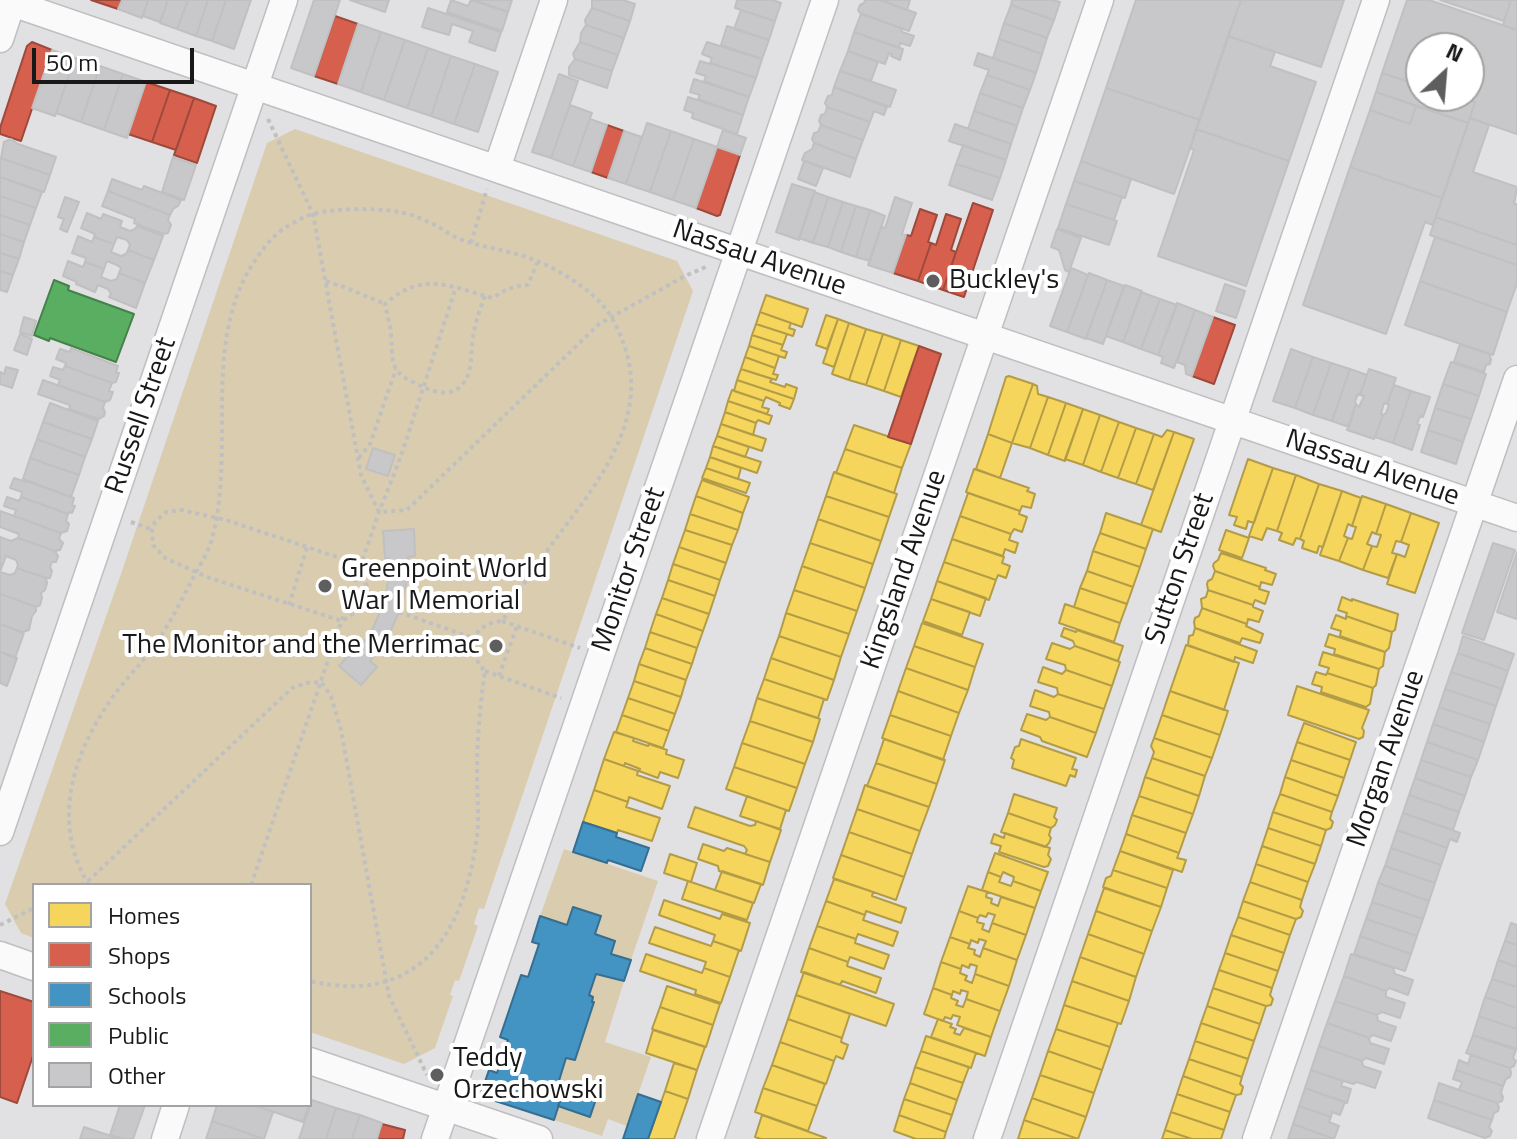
<!DOCTYPE html>
<style>
body{margin:0}
#map{position:relative;width:1517px;height:1139px;overflow:hidden;background:#e1e0e2;font-family:"Titillium Web",sans-serif}
canvas{display:block}
.legend{position:absolute;left:32px;top:883px;width:280px;height:224px;box-sizing:border-box;background:#fff;border:2px solid #a3a3a3;margin:0;padding:10px 14px;list-style:none;font-size:24px;color:#181819}
.legend li{display:flex;align-items:center;gap:16px;height:40px}
.legend b{width:40px;border:2px solid #a3a3a3}
.north{position:absolute;left:1405px;top:32px;width:80px;height:80px;box-sizing:border-box;background:#fff;border:2px solid #a3a3a3;border-radius:50%;rotate:26deg;font-size:22px;font-weight:700;line-height:32px;text-align:center;color:#181819}
.north::after{content:'';display:block;margin:auto;width:28px;height:36px;background:#5e5e5f;clip-path:polygon(50% 0,100% 100%,50% 72%,0 100%)}
.scale{position:absolute;left:32px;top:48px;width:162px;height:36px;box-sizing:border-box;border:4px solid #181819;border-top:0;padding-left:10px;font-size:24px;line-height:28px;white-space:nowrap;color:#181819;-webkit-text-stroke:6px #fff;paint-order:stroke}
</style>
<div id="map">
<canvas width="1517" height="1139"></canvas>
<ul class="legend">
<li><b style="height:22px;background:#f6d55c"></b>Homes</li>
<li><b style="height:22px;background:#d6604d"></b>Shops</li>
<li><b style="height:22px;background:#4393c3"></b>Schools</li>
<li><b style="height:22px;background:#5aae61"></b>Public</li>
<li><b style="height:22px;background:#c8c7c9"></b>Other</li>
</ul>
<div class="north">N</div>
<div class="scale">50 m</div>
</div>
<script>
const ctx = document.querySelector('canvas').getContext('2d');
ctx.lineJoin = 'round';
function fill(path, color) {
  ctx.fillStyle = color;
  ctx.fill(path, 'evenodd');
}
function stroke(path, color, width, dash) {
  ctx.strokeStyle = color;
  ctx.lineWidth = width;
  ctx.lineCap = dash ? 'butt' : 'round';
  ctx.setLineDash(dash || []);
  ctx.stroke(path);
}
function write(font, color, halo, rows, align = 'center') {
  ctx.font = font + ' "Titillium Web",sans-serif';
  ctx.lineWidth = 8;
  ctx.setLineDash([]);
  ctx.textBaseline = 'middle';
  ctx.strokeStyle = halo;
  ctx.fillStyle = color;
  for (const [text, x, y, turn = 0] of rows) {
    ctx.save();
    ctx.translate(x, y);
    ctx.rotate((+turn || 0) * Math.PI / 180);
    ctx.textAlign = isNaN(turn) ? turn : align;
    if (halo) ctx.strokeText(text, 0, 0);
    ctx.fillText(text, 0, 0);
    ctx.restore();
  }
}
fill(new Path2D(`
 M 295,129 L 677,261 L 693,291 L 484,909 L 479,908 L 474,924 L 478,926 L 459,981 L 455,980 L 450,995 L 453,996 L 435,1048 L 404,1064 L 310,1032 L 310,885 L 34,885 L 34,938 L 21,933 L 5,904 L 122,571 L 267,143 Z
 M 564,849 L 658,881 L 631,960 L 611,954 L 595,934 L 600,915 L 574,907 L 567,925 L 540,916 Z
 M 596,974 L 624,981 L 605,1042 L 651,1057 L 627,1126 L 608,1119 L 602,1136 L 554,1120 L 558,1106 L 590,1117 L 596,1096 L 558,1084 L 566,1058 L 575,1060 L 594,1003 L 592,1002 L 593,997 L 589,995 Z`), '#dacdaf');
const homes = new Path2D(`
 M 766,295 L 808,309 L 802,327 L 760,312 Z
 M 760,312 L 791,323 L 789,328 L 795,330 L 793,336 L 756,324 Z
 M 826,315 L 838,319 L 827,349 L 816,345 Z
 M 838,319 L 849,323 L 834,367 L 823,363 Z
 M 849,323 L 866,329 L 849,380 L 832,374 Z
 M 756,324 L 787,334 L 783,345 L 752,335 Z
 M 866,329 L 883,334 L 866,385 L 849,380 Z
 M 883,334 L 901,340 L 884,391 L 866,385 Z
 M 752,335 L 783,345 L 781,350 L 787,352 L 785,358 L 749,346 Z
 M 901,340 L 919,346 L 901,397 L 884,391 Z
 M 749,346 L 779,356 L 775,368 L 745,357 Z
 M 745,357 L 775,368 L 773,374 L 778,375 L 776,380 L 741,369 Z
 M 741,369 L 772,379 L 770,382 L 785,387 L 786,384 L 797,388 L 794,399 L 737,380 Z
 M 1009,376 L 1033,384 L 1012,443 L 988,434 L 1006,377 Z
 M 737,380 L 794,399 L 790,409 L 779,405 L 780,403 L 766,397 L 764,401 L 734,391 Z
 M 1033,384 L 1037,386 L 1038,394 L 1048,397 L 1030,448 L 1012,443 Z
 M 732,390 L 764,401 L 762,407 L 769,409 L 767,414 L 728,401 Z
 M 1048,397 L 1066,403 L 1048,455 L 1030,448 Z
 M 728,401 L 772,416 L 769,424 L 758,420 L 756,423 L 725,412 Z
 M 1066,403 L 1083,409 L 1065,461 L 1048,455 Z
 M 1083,409 L 1100,415 L 1083,465 L 1065,459 Z
 M 725,412 L 756,423 L 753,435 L 721,424 Z
 M 1100,415 L 1119,422 L 1101,472 L 1083,465 Z
 M 1119,422 L 1136,428 L 1118,478 L 1101,472 Z
 M 721,424 L 766,439 L 762,451 L 717,436 Z
 M 854,425 L 911,444 L 902,468 L 845,449 Z
 M 1136,428 L 1154,434 L 1136,484 L 1118,478 Z
 M 1167,430 L 1174,432 L 1153,490 L 1136,484 L 1154,434 L 1162,437 Z
 M 1174,432 L 1194,439 L 1161,532 L 1141,525 Z
 M 988,434 L 1012,443 L 1000,478 L 976,469 Z
 M 717,436 L 749,447 L 745,457 L 713,446 Z
 M 713,446 L 761,462 L 757,473 L 710,457 Z
 M 845,449 L 902,468 L 894,493 L 836,473 Z
 M 710,457 L 741,468 L 738,479 L 706,468 Z
 M 1248,459 L 1273,468 L 1254,523 L 1248,521 L 1246,529 L 1234,525 L 1237,517 L 1229,515 Z
 M 706,468 L 750,483 L 746,493 L 702,478 Z
 M 1273,468 L 1296,475 L 1277,531 L 1267,528 L 1262,540 L 1249,536 Z
 M 974,469 L 1029,488 L 1027,491 L 1035,494 L 1031,508 L 1022,506 L 1020,511 L 966,492 Z
 M 834,472 L 897,494 L 889,517 L 826,496 Z
 M 1296,475 L 1319,484 L 1300,539 L 1296,538 L 1293,545 L 1279,540 L 1282,533 L 1277,531 Z
 M 702,480 L 749,497 L 743,513 L 696,496 Z
 M 1319,484 L 1342,491 L 1323,547 L 1319,546 L 1317,553 L 1302,548 L 1304,541 L 1300,539 Z
 M 1342,491 L 1361,498 L 1352,526 L 1348,524 L 1344,536 L 1348,538 L 1339,561 L 1320,555 Z
 M 968,493 L 1020,511 L 1019,514 L 1027,517 L 1022,532 L 1014,529 L 1011,534 L 960,516 Z
 M 696,496 L 743,513 L 738,530 L 690,514 Z
 M 826,496 L 889,517 L 881,541 L 818,519 Z
 M 1362,496 L 1386,504 L 1376,534 L 1372,532 L 1367,544 L 1372,546 L 1363,570 L 1339,561 L 1348,538 L 1352,539 L 1356,527 L 1352,526 Z
 M 1386,504 L 1411,513 L 1401,542 L 1396,541 L 1392,553 L 1397,554 L 1388,578 L 1363,570 L 1372,546 L 1377,547 L 1381,535 L 1376,534 Z
 M 1106,513 L 1153,529 L 1146,549 L 1100,533 Z
 M 1411,513 L 1439,523 L 1415,593 L 1387,584 L 1397,554 L 1405,557 L 1409,545 L 1401,542 Z
 M 690,514 L 738,530 L 732,545 L 685,530 Z
 M 960,516 L 1011,534 L 1009,540 L 1018,543 L 1015,553 L 1005,549 L 1003,556 L 952,539 Z
 M 818,519 L 881,541 L 873,564 L 810,543 Z
 M 685,530 L 732,545 L 726,563 L 679,547 Z
 M 1226,530 L 1249,538 L 1242,558 L 1219,550 Z
 M 1100,533 L 1146,549 L 1140,567 L 1093,551 Z
 M 952,539 L 1004,557 L 1002,563 L 1010,566 L 1006,578 L 998,575 L 996,580 L 944,562 Z
 M 810,543 L 873,564 L 865,588 L 802,566 Z
 M 679,547 L 726,563 L 720,580 L 673,564 Z
 M 1093,551 L 1140,567 L 1133,587 L 1087,571 Z
 M 1221,553 L 1266,568 L 1265,570 L 1276,574 L 1272,585 L 1261,582 L 1260,587 L 1215,571 L 1213,566 L 1214,563 L 1218,560 Z
 M 944,562 L 996,580 L 989,600 L 937,581 Z
 M 673,564 L 720,580 L 715,596 L 668,580 Z
 M 802,566 L 865,588 L 857,611 L 794,590 Z
 M 1087,571 L 1133,587 L 1127,604 L 1080,588 Z
 M 1215,571 L 1260,587 L 1259,589 L 1269,592 L 1265,604 L 1255,600 L 1253,605 L 1208,590 L 1207,584 L 1208,581 L 1212,579 Z
 M 668,580 L 715,596 L 709,614 L 662,598 Z
 M 937,581 L 986,598 L 980,616 L 931,599 Z
 M 1080,588 L 1127,604 L 1120,623 L 1074,607 Z
 M 794,590 L 857,611 L 849,634 L 786,613 Z
 M 1208,590 L 1253,605 L 1253,607 L 1263,611 L 1259,622 L 1248,619 L 1247,624 L 1202,608 L 1201,599 L 1206,597 Z
 M 1342,597 L 1352,601 L 1352,599 L 1398,614 L 1395,630 L 1392,632 L 1346,616 L 1347,613 L 1338,610 Z
 M 662,598 L 709,614 L 703,631 L 656,614 Z
 M 931,599 L 970,612 L 962,635 L 923,621 Z
 M 1065,604 L 1120,623 L 1114,642 L 1059,623 Z
 M 1202,608 L 1247,624 L 1246,626 L 1263,634 L 1260,643 L 1242,638 L 1240,643 L 1195,628 L 1194,622 L 1195,618 L 1199,616 Z
 M 786,613 L 849,634 L 841,657 L 779,636 Z
 M 656,614 L 703,631 L 697,648 L 650,632 Z
 M 1336,615 L 1346,619 L 1346,616 L 1392,632 L 1389,648 L 1385,652 L 1340,636 L 1341,631 L 1331,628 Z
 M 922,623 L 983,644 L 975,667 L 914,646 Z
 M 1064,628 L 1076,632 L 1077,630 L 1123,646 L 1118,661 L 1075,646 L 1073,641 L 1061,636 Z
 M 1195,628 L 1257,651 L 1253,663 L 1235,657 L 1234,662 L 1188,645 L 1189,636 L 1193,635 Z
 M 650,632 L 697,648 L 692,664 L 645,648 Z
 M 1329,634 L 1385,652 L 1383,666 L 1379,669 L 1334,654 L 1335,649 L 1325,646 Z
 M 779,636 L 841,657 L 834,680 L 771,658 Z
 M 1052,643 L 1070,649 L 1075,646 L 1120,662 L 1112,686 L 1066,670 L 1065,665 L 1046,659 Z
 M 1186,645 L 1239,663 L 1224,710 L 1170,691 Z
 M 914,646 L 975,667 L 968,690 L 906,668 Z
 M 645,648 L 692,664 L 686,680 L 639,664 Z
 M 1323,652 L 1379,669 L 1376,685 L 1373,688 L 1327,673 L 1329,668 L 1319,665 Z
 M 771,658 L 834,680 L 827,700 L 764,679 Z
 M 639,664 L 686,680 L 681,697 L 634,681 Z
 M 1043,667 L 1062,674 L 1066,670 L 1112,686 L 1104,709 L 1058,694 L 1057,688 L 1038,682 Z
 M 906,668 L 968,690 L 959,713 L 898,691 Z
 M 1316,672 L 1326,675 L 1327,673 L 1373,688 L 1370,704 L 1366,707 L 1321,692 L 1322,687 L 1312,684 Z
 M 764,679 L 824,699 L 818,718 L 757,698 Z
 M 634,681 L 681,697 L 675,714 L 628,698 Z
 M 1297,686 L 1369,710 L 1362,728 L 1364,731 L 1363,737 L 1359,739 L 1288,715 Z
 M 1035,690 L 1054,697 L 1058,694 L 1104,709 L 1096,733 L 1050,717 L 1049,712 L 1030,706 Z
 M 898,691 L 959,713 L 951,736 L 890,715 Z
 M 1170,691 L 1228,711 L 1220,735 L 1162,715 Z
 M 628,698 L 675,714 L 669,731 L 622,715 Z
 M 757,698 L 820,719 L 813,742 L 750,721 Z
 M 1027,714 L 1046,720 L 1050,717 L 1096,733 L 1087,757 L 1042,741 L 1040,737 L 1021,730 Z
 M 622,715 L 669,731 L 663,748 L 616,732 Z
 M 890,715 L 951,736 L 943,760 L 882,738 Z
 M 1162,715 L 1220,735 L 1212,758 L 1154,738 Z
 M 750,721 L 813,742 L 805,764 L 742,743 Z
 M 1304,723 L 1356,742 L 1350,760 L 1297,742 Z
 M 614,732 L 634,738 L 633,741 L 648,746 L 649,744 L 667,750 L 666,754 L 684,760 L 678,778 L 660,772 L 658,778 L 639,771 L 640,769 L 625,763 L 624,766 L 604,759 Z
 M 1154,738 L 1212,758 L 1205,776 L 1152,758 L 1154,752 L 1151,746 Z
 M 884,739 L 945,760 L 937,784 L 876,763 Z
 M 1021,739 L 1076,758 L 1072,769 L 1077,770 L 1075,777 L 1070,775 L 1066,786 L 1012,768 L 1014,760 L 1011,758 L 1015,747 L 1019,746 Z
 M 1297,742 L 1350,760 L 1344,778 L 1291,760 Z
 M 742,743 L 805,764 L 797,788 L 734,767 Z
 M 1152,758 L 1205,776 L 1199,796 L 1145,777 Z
 M 604,759 L 638,771 L 637,775 L 670,786 L 662,809 L 629,797 L 628,802 L 594,790 Z
 M 1291,760 L 1344,778 L 1338,796 L 1285,777 Z
 M 876,763 L 937,784 L 929,807 L 867,786 Z
 M 734,767 L 797,788 L 789,811 L 726,789 Z
 M 1145,777 L 1199,796 L 1193,814 L 1139,796 Z
 M 1285,777 L 1338,796 L 1332,812 L 1280,794 Z
 M 865,785 L 929,807 L 920,831 L 857,809 Z
 M 594,790 L 628,802 L 626,807 L 660,818 L 652,841 L 618,830 L 617,833 L 583,822 Z
 M 1014,794 L 1057,808 L 1054,817 L 1057,820 L 1055,825 L 1051,828 L 1008,813 Z
 M 1280,794 L 1332,812 L 1330,819 L 1333,822 L 1331,828 L 1326,830 L 1273,812 Z
 M 747,796 L 786,810 L 780,829 L 740,816 Z
 M 1139,796 L 1193,814 L 1186,833 L 1132,815 Z
 M 695,807 L 750,826 L 755,825 L 756,821 L 781,830 L 770,862 L 745,854 L 747,850 L 744,846 L 688,827 Z
 M 857,809 L 920,831 L 912,854 L 849,832 Z
 M 1273,812 L 1326,830 L 1321,846 L 1268,828 Z
 M 1008,813 L 1051,828 L 1049,835 L 1051,838 L 1049,843 L 1045,847 L 1001,832 Z
 M 1132,815 L 1186,833 L 1179,853 L 1126,834 Z
 M 1268,828 L 1321,846 L 1315,864 L 1262,846 Z
 M 849,832 L 912,854 L 904,877 L 841,855 Z
 M 1005,833 L 1050,848 L 1048,855 L 1051,859 L 1048,866 L 1044,867 L 999,852 L 1001,846 L 991,843 L 994,834 L 1004,838 Z
 M 1126,834 L 1179,853 L 1177,858 L 1186,860 L 1182,872 L 1120,851 Z
 M 703,844 L 724,851 L 727,848 L 770,862 L 763,885 L 719,871 L 718,866 L 698,859 Z
 M 1262,846 L 1315,864 L 1308,882 L 1256,864 Z
 M 1120,851 L 1173,870 L 1167,888 L 1113,870 Z
 M 995,853 L 1048,872 L 1041,891 L 1013,881 L 1014,877 L 1003,872 L 1001,877 L 988,872 Z
 M 670,854 L 697,863 L 691,882 L 664,873 Z
 M 841,855 L 904,877 L 896,900 L 833,878 Z
 M 1256,864 L 1308,882 L 1302,900 L 1250,882 Z
 M 1113,870 L 1167,888 L 1161,907 L 1103,887 L 1106,878 L 1111,876 Z
 M 722,871 L 761,884 L 754,903 L 715,890 Z
 M 988,872 L 1001,877 L 999,882 L 1011,886 L 1013,881 L 1041,891 L 1035,908 L 982,890 Z
 M 834,879 L 873,892 L 872,896 L 906,908 L 901,923 L 866,911 L 865,915 L 826,901 Z
 M 688,881 L 753,903 L 747,920 L 682,899 Z
 M 1250,882 L 1302,900 L 1300,907 L 1303,911 L 1301,917 L 1296,919 L 1243,901 Z
 M 968,886 L 987,892 L 986,897 L 992,899 L 991,903 L 998,906 L 1001,897 L 1035,908 L 1026,935 L 992,923 L 995,915 L 988,913 L 986,917 L 980,915 L 978,918 L 959,911 Z
 M 1104,888 L 1161,907 L 1152,931 L 1096,911 Z
 M 664,900 L 720,919 L 722,914 L 750,923 L 741,951 L 713,941 L 715,935 L 659,915 Z
 M 826,901 L 865,915 L 863,920 L 898,932 L 893,946 L 858,934 L 856,939 L 817,926 Z
 M 1243,901 L 1296,919 L 1290,935 L 1238,917 Z
 M 959,911 L 978,918 L 977,922 L 984,924 L 982,929 L 989,932 L 992,923 L 1026,935 L 1017,960 L 983,948 L 986,941 L 979,939 L 978,943 L 971,940 L 970,944 L 950,937 Z
 M 1096,911 L 1152,931 L 1144,954 L 1088,934 Z
 M 1238,917 L 1290,935 L 1284,953 L 1231,935 Z
 M 817,926 L 856,939 L 855,943 L 889,955 L 884,969 L 850,957 L 848,962 L 809,948 Z
 M 655,927 L 711,946 L 713,941 L 739,950 L 730,977 L 704,968 L 706,962 L 649,943 Z
 M 1088,934 L 1144,954 L 1136,977 L 1080,957 Z
 M 1231,935 L 1284,953 L 1278,971 L 1225,953 Z
 M 950,937 L 970,944 L 968,948 L 975,950 L 974,954 L 980,957 L 983,948 L 1017,960 L 1009,986 L 975,974 L 977,966 L 970,964 L 969,968 L 962,965 L 961,969 L 941,962 Z
 M 809,948 L 848,962 L 847,966 L 881,978 L 876,993 L 842,981 L 840,985 L 801,972 Z
 M 1225,953 L 1278,971 L 1272,988 L 1219,970 Z
 M 646,954 L 702,973 L 704,968 L 730,977 L 721,1003 L 695,994 L 696,990 L 640,971 Z
 M 1080,957 L 1136,977 L 1129,1001 L 1072,981 Z
 M 941,962 L 961,969 L 960,973 L 967,976 L 965,980 L 972,983 L 975,974 L 1009,986 L 1000,1011 L 966,999 L 968,992 L 961,990 L 960,994 L 953,991 L 952,995 L 933,988 Z
 M 1219,970 L 1272,988 L 1270,995 L 1273,999 L 1271,1005 L 1266,1006 L 1213,988 Z
 M 804,972 L 894,1004 L 886,1026 L 796,995 Z
 M 1072,981 L 1129,1001 L 1121,1024 L 1064,1005 Z
 M 667,986 L 720,1004 L 713,1025 L 660,1007 Z
 M 933,988 L 952,995 L 951,998 L 958,1001 L 956,1005 L 963,1007 L 966,999 L 1000,1011 L 991,1037 L 957,1025 L 960,1017 L 953,1015 L 951,1019 L 945,1017 L 943,1021 L 924,1014 Z
 M 1213,988 L 1266,1006 L 1260,1024 L 1207,1006 Z
 M 796,995 L 850,1014 L 842,1038 L 788,1019 Z
 M 1064,1005 L 1118,1023 L 1110,1047 L 1056,1029 Z
 M 1207,1006 L 1260,1024 L 1254,1041 L 1201,1023 Z
 M 660,1007 L 713,1025 L 706,1047 L 652,1029 Z
 M 788,1019 L 842,1038 L 841,1042 L 848,1045 L 843,1059 L 836,1056 L 834,1061 L 780,1042 Z
 M 938,1019 L 952,1024 L 950,1027 L 956,1029 L 954,1033 L 960,1035 L 964,1028 L 991,1037 L 985,1056 L 931,1037 Z
 M 1201,1023 L 1254,1041 L 1248,1059 L 1195,1041 Z
 M 1056,1029 L 1110,1047 L 1102,1070 L 1048,1051 Z
 M 653,1030 L 705,1047 L 697,1070 L 646,1053 Z
 M 926,1036 L 976,1053 L 971,1068 L 921,1051 Z
 M 1195,1041 L 1248,1059 L 1242,1077 L 1189,1059 Z
 M 780,1042 L 834,1061 L 826,1084 L 772,1065 Z
 M 921,1051 L 969,1067 L 963,1083 L 915,1067 Z
 M 1048,1051 L 1102,1070 L 1094,1093 L 1040,1075 Z
 M 1189,1059 L 1242,1077 L 1240,1084 L 1243,1087 L 1241,1094 L 1236,1095 L 1183,1076 Z
 M 674,1063 L 697,1070 L 688,1099 L 665,1091 Z
 M 772,1065 L 825,1084 L 817,1106 L 763,1088 Z
 M 915,1067 L 963,1083 L 957,1100 L 910,1083 Z
 M 1040,1075 L 1094,1093 L 1086,1117 L 1032,1098 Z
 M 1183,1076 L 1236,1095 L 1230,1112 L 1177,1094 Z
 M 910,1083 L 957,1100 L 952,1115 L 904,1099 Z
 M 763,1088 L 817,1106 L 808,1131 L 755,1112 Z
 M 665,1091 L 688,1099 L 674,1139 L 648,1139 Z
 M 1177,1094 L 1230,1112 L 1224,1130 L 1171,1112 Z
 M 1032,1098 L 1086,1117 L 1078,1139 L 1024,1120 Z
 M 904,1099 L 952,1115 L 946,1132 L 899,1115 Z
 M 1171,1112 L 1224,1130 L 1221,1139 L 1192,1139 L 1165,1130 Z
 M 762,1115 L 826,1138 L 826,1139 L 761,1139 L 755,1137 Z
 M 899,1115 L 946,1132 L 944,1139 L 916,1139 L 894,1131 Z
 M 1024,1120 L 1078,1139 L 1018,1139 Z
 M 1165,1130 L 1192,1139 L 1162,1139 Z`);
fill(homes, '#f6d55c');
stroke(homes, '#b39c48', 2);
const shops = new Path2D(`
 M 91,0 L 122,0 L 118,9 Z
 M 335,16 L 358,24 L 338,84 L 314,76 Z
 M 32,42 L 52,50 L 21,141 L 0,134 L 0,128 L 27,46 Z
 M 146,82 L 170,90 L 152,142 L 128,134 Z
 M 170,90 L 194,98 L 176,150 L 152,142 Z
 M 194,98 L 216,106 L 197,163 L 174,155 Z
 M 607,125 L 624,131 L 608,178 L 591,172 Z
 M 717,147 L 740,155 L 720,215 L 717,216 L 696,208 Z
 M 973,203 L 993,210 L 964,297 L 943,290 Z
 M 920,209 L 937,215 L 928,242 L 931,243 L 918,281 L 893,273 L 906,235 L 911,236 Z
 M 946,214 L 961,219 L 951,250 L 956,252 L 943,290 L 918,281 L 931,243 L 936,245 Z
 M 1213,317 L 1235,325 L 1214,384 L 1192,376 Z
 M 919,346 L 941,354 L 911,444 L 888,437 Z
 M 0,991 L 34,1002 L 34,1053 L 17,1103 L 0,1097 Z
 M 382,1124 L 405,1130 L 403,1139 L 377,1139 Z`);
fill(shops, '#d6604d');
stroke(shops, '#9d4a3d', 2);
const schools = new Path2D(`
 M 583,822 L 617,833 L 616,837 L 649,848 L 641,871 L 608,860 L 607,863 L 573,852 Z
 M 573,907 L 601,916 L 595,934 L 615,941 L 611,954 L 631,960 L 624,981 L 596,974 L 589,995 L 593,997 L 592,1002 L 594,1002 L 575,1060 L 566,1058 L 558,1084 L 565,1086 L 554,1120 L 480,1096 L 489,1070 L 497,1073 L 508,1040 L 500,1037 L 521,975 L 528,977 L 539,944 L 532,942 L 540,916 L 567,925 Z
 M 565,1086 L 597,1096 L 590,1117 L 558,1106 Z
 M 638,1094 L 661,1102 L 648,1139 L 623,1139 Z`);
fill(schools, '#4393c3');
stroke(schools, '#366e90', 2);
const public = new Path2D(`
 M 54,280 L 69,286 L 68,290 L 134,314 L 116,362 L 50,338 L 49,341 L 34,335 Z`);
fill(public, '#5aae61');
stroke(public, '#46814b', 2);
const building = new Path2D(`
 M 122,0 L 148,0 L 142,18 L 118,9 Z
 M 148,0 L 168,0 L 160,22 L 143,16 Z
 M 168,0 L 188,0 L 177,29 L 160,23 Z
 M 188,0 L 208,0 L 196,36 L 177,29 Z
 M 208,0 L 226,0 L 212,41 L 196,36 Z
 M 226,0 L 251,0 L 234,49 L 212,41 Z
 M 314,0 L 340,0 L 314,76 L 291,68 Z
 M 350,0 L 389,0 L 385,12 Z
 M 451,0 L 468,6 L 471,0 L 508,12 L 502,31 L 447,12 Z
 M 474,0 L 512,0 L 508,12 Z
 M 592,0 L 623,0 L 635,4 L 630,21 L 592,8 Z
 M 737,0 L 773,0 L 781,3 L 775,21 L 735,8 Z
 M 865,0 L 880,0 L 916,13 L 909,31 L 860,13 L 858,10 L 860,5 L 864,3 Z
 M 880,0 L 910,0 L 907,10 Z
 M 1012,0 L 1052,0 L 1060,2 L 1054,20 L 1011,5 Z
 M 1136,0 L 1241,0 L 1200,120 L 1106,88 Z
 M 1241,0 L 1344,0 L 1321,67 L 1228,36 Z
 M 1407,0 L 1429,0 L 1517,30 L 1517,134 L 1470,118 L 1475,102 L 1458,96 L 1469,96 L 1469,48 L 1421,48 L 1421,86 L 1382,73 Z
 M 1440,0 L 1511,0 L 1504,21 Z
 M 1511,0 L 1517,0 L 1517,30 L 1503,25 Z
 M 1011,5 L 1054,20 L 1047,38 L 1004,23 Z
 M 428,8 L 501,32 L 495,51 L 469,42 L 473,31 L 452,24 L 449,35 L 422,27 Z
 M 592,8 L 630,21 L 624,38 L 586,25 L 585,20 Z
 M 741,10 L 775,21 L 769,40 L 734,29 Z
 M 861,14 L 901,28 L 902,32 L 914,36 L 910,46 L 900,43 L 899,48 L 854,32 Z
 M 1004,23 L 1047,38 L 1042,54 L 999,39 Z
 M 358,24 L 381,32 L 361,92 L 338,84 Z
 M 586,25 L 624,38 L 618,55 L 580,42 L 581,33 Z
 M 727,26 L 769,40 L 762,59 L 721,45 Z
 M 381,32 L 405,40 L 384,100 L 361,92 Z
 M 854,32 L 903,49 L 900,60 L 891,56 L 892,54 L 889,53 L 885,64 L 848,51 Z
 M 1228,36 L 1275,52 L 1270,66 L 1316,82 L 1289,161 L 1196,129 Z
 M 999,39 L 1042,54 L 1036,73 L 993,58 Z
 M 405,40 L 428,48 L 407,108 L 384,100 Z
 M 580,42 L 618,55 L 612,71 L 575,59 L 573,54 Z
 M 707,42 L 762,59 L 756,78 L 710,63 L 712,58 L 702,54 Z
 M 428,48 L 451,56 L 431,116 L 407,108 Z
 M 52,50 L 75,58 L 55,116 L 32,108 Z
 M 848,51 L 878,62 L 871,81 L 840,71 Z
 M 978,53 L 1036,73 L 1030,90 L 987,75 L 989,70 L 974,65 Z
 M 451,56 L 475,64 L 454,124 L 431,116 Z
 M 75,58 L 100,66 L 81,122 L 56,113 Z
 M 575,59 L 612,71 L 607,88 L 569,75 L 569,67 Z
 M 700,61 L 710,64 L 710,63 L 756,78 L 749,97 L 704,81 L 706,76 L 696,73 Z
 M 475,64 L 498,72 L 478,132 L 454,124 Z
 M 100,66 L 123,74 L 104,130 L 81,122 Z
 M 840,71 L 896,90 L 890,107 L 834,87 Z
 M 1382,73 L 1421,86 L 1421,96 L 1458,96 L 1475,102 L 1468,123 L 1376,92 Z
 M 123,74 L 146,82 L 127,138 L 104,130 Z
 M 559,74 L 578,81 L 551,158 L 532,152 Z
 M 987,75 L 1030,90 L 1023,108 L 980,93 Z
 M 694,79 L 749,97 L 743,115 L 698,99 L 700,95 L 690,92 Z
 M 834,87 L 887,107 L 884,115 L 874,111 L 870,122 L 827,107 L 825,103 L 828,96 L 832,95 Z
 M 1106,88 L 1200,120 L 1174,194 L 1081,161 Z
 M 1376,92 L 1416,106 L 1410,124 L 1370,110 Z
 M 980,93 L 1023,108 L 1017,126 L 974,111 Z
 M 688,97 L 743,115 L 737,134 L 692,118 L 693,113 L 684,110 Z
 M 570,105 L 592,113 L 573,166 L 551,158 Z
 M 1416,106 L 1468,123 L 1442,198 L 1350,167 L 1370,110 L 1410,124 Z
 M 827,107 L 870,122 L 863,140 L 821,125 L 819,121 L 821,115 L 825,114 Z
 M 974,111 L 1017,126 L 1011,144 L 968,129 Z
 M 1470,118 L 1489,125 L 1473,172 L 1517,187 L 1514,204 L 1517,204 L 1517,245 L 1436,217 Z
 M 590,119 L 607,125 L 591,172 L 573,166 Z
 M 647,123 L 671,131 L 650,192 L 626,184 Z
 M 955,124 L 1011,144 L 1006,160 L 949,141 Z
 M 821,125 L 863,140 L 856,159 L 814,143 L 812,139 L 814,133 L 818,132 Z
 M 1196,129 L 1289,161 L 1246,286 L 1158,256 L 1194,150 L 1190,148 Z
 M 723,130 L 746,138 L 740,155 L 717,147 Z
 M 624,131 L 642,137 L 626,184 L 608,178 Z
 M 671,131 L 694,139 L 673,200 L 650,192 Z
 M 11,139 L 18,144 L 56,157 L 50,175 L 1,158 L 4,142 Z
 M 694,139 L 717,147 L 696,208 L 673,200 Z
 M 814,143 L 856,159 L 850,177 L 802,160 L 805,153 L 812,149 Z
 M 963,145 L 1006,160 L 1000,178 L 956,164 Z
 M 173,157 L 196,165 L 184,200 L 162,192 Z
 M 0,158 L 50,175 L 44,192 L 0,177 Z
 M 804,161 L 823,168 L 816,186 L 798,179 Z
 M 1081,161 L 1131,179 L 1125,198 L 1074,181 Z
 M 956,164 L 1000,178 L 992,200 L 949,185 Z
 M 1350,167 L 1442,198 L 1433,225 L 1425,222 L 1386,334 L 1303,305 Z
 M 0,177 L 42,192 L 36,208 L 0,196 Z
 M 112,179 L 142,190 L 144,186 L 181,200 L 178,206 L 173,209 L 170,215 L 108,191 Z
 M 1074,181 L 1122,197 L 1114,220 L 1066,204 Z
 M 792,184 L 815,191 L 799,240 L 776,232 Z
 M 108,191 L 170,215 L 168,220 L 171,225 L 168,233 L 163,234 L 134,223 L 135,219 L 102,206 Z
 M 814,192 L 828,197 L 813,243 L 799,238 Z
 M 0,196 L 36,208 L 30,225 L 0,215 Z
 M 65,197 L 79,202 L 67,232 L 60,229 L 64,219 L 58,217 Z
 M 828,197 L 843,202 L 828,247 L 813,243 Z
 M 895,197 L 912,203 L 902,234 L 906,235 L 893,273 L 868,265 L 881,227 L 885,228 Z
 M 843,202 L 856,206 L 841,252 L 828,247 Z
 M 1066,204 L 1117,221 L 1109,245 L 1058,228 Z
 M 856,206 L 870,210 L 856,257 L 841,252 Z
 M 870,210 L 885,216 L 870,261 L 856,257 Z
 M 87,213 L 101,219 L 103,214 L 122,221 L 120,227 L 130,231 L 135,229 L 137,226 L 163,236 L 154,260 L 128,250 L 130,245 L 127,240 L 117,237 L 114,244 L 94,237 L 95,234 L 81,228 Z
 M 0,215 L 30,225 L 24,242 L 0,234 Z
 M 1436,217 L 1517,245 L 1517,265 L 1430,235 Z
 M 1057,229 L 1081,238 L 1069,272 L 1065,270 L 1059,250 L 1051,247 Z
 M 0,234 L 24,242 L 19,259 L 0,253 Z
 M 78,236 L 92,242 L 94,237 L 114,244 L 111,252 L 121,256 L 126,254 L 128,250 L 154,260 L 145,283 L 119,273 L 121,268 L 117,265 L 107,261 L 104,269 L 85,262 L 86,258 L 72,253 Z
 M 1435,237 L 1517,265 L 1517,283 L 1507,312 L 1420,281 Z
 M 0,253 L 19,259 L 13,275 L 0,271 Z
 M 68,261 L 83,267 L 85,262 L 104,269 L 101,277 L 111,281 L 117,279 L 119,273 L 145,283 L 136,308 L 109,297 L 111,294 L 108,289 L 98,285 L 95,292 L 76,284 L 77,282 L 63,276 Z
 M 1071,268 L 1088,275 L 1067,332 L 1050,326 Z
 M 0,271 L 13,275 L 7,292 L 0,290 Z
 M 1089,273 L 1107,280 L 1086,339 L 1067,332 Z
 M 1107,280 L 1124,286 L 1103,344 L 1086,338 Z
 M 1420,281 L 1507,312 L 1493,355 L 1405,325 Z
 M 1225,284 L 1245,291 L 1236,318 L 1216,311 Z
 M 1125,285 L 1142,291 L 1123,342 L 1106,336 Z
 M 1141,292 L 1160,299 L 1141,349 L 1123,342 Z
 M 1160,299 L 1177,305 L 1158,355 L 1141,349 Z
 M 1177,303 L 1195,310 L 1174,368 L 1161,363 L 1163,357 L 1158,355 Z
 M 1195,310 L 1213,317 L 1192,376 L 1186,374 L 1185,365 L 1177,362 Z
 M 24,317 L 36,321 L 32,336 L 20,332 Z
 M 20,334 L 32,339 L 27,355 L 14,350 Z
 M 1460,344 L 1489,354 L 1491,359 L 1490,364 L 1486,365 L 1484,372 L 1454,362 Z
 M 71,348 L 118,366 L 116,372 L 119,373 L 116,382 L 112,383 L 65,366 L 66,363 L 56,359 L 60,349 L 70,352 Z
 M 1291,349 L 1313,357 L 1295,408 L 1273,401 Z
 M 1313,357 L 1331,363 L 1313,415 L 1295,408 Z
 M 1451,362 L 1486,374 L 1479,396 L 1443,384 Z
 M 1331,363 L 1350,369 L 1332,421 L 1313,415 Z
 M 65,366 L 112,383 L 109,391 L 113,392 L 110,400 L 105,402 L 58,385 L 60,380 L 50,376 L 53,367 L 63,370 Z
 M 6,367 L 18,370 L 12,388 L 0,384 L 0,372 L 4,374 Z
 M 1350,369 L 1367,375 L 1360,395 L 1358,394 L 1355,401 L 1356,404 L 1349,427 L 1332,421 Z
 M 1369,369 L 1396,378 L 1387,404 L 1384,403 L 1381,414 L 1383,415 L 1374,439 L 1347,430 L 1356,404 L 1359,407 L 1364,396 L 1360,395 Z
 M 43,380 L 105,402 L 103,408 L 105,412 L 104,416 L 99,419 L 69,409 L 70,405 L 38,394 Z
 M 1443,384 L 1479,396 L 1471,419 L 1435,408 Z
 M 1394,385 L 1411,391 L 1393,443 L 1375,437 L 1383,415 L 1386,413 L 1389,405 L 1387,404 Z
 M 1411,391 L 1430,397 L 1423,417 L 1420,416 L 1417,424 L 1420,425 L 1412,450 L 1393,443 Z
 M 50,403 L 98,421 L 92,439 L 43,422 Z
 M 1435,408 L 1471,419 L 1463,442 L 1428,430 Z
 M 43,422 L 92,439 L 85,457 L 37,439 Z
 M 1428,430 L 1463,442 L 1456,464 L 1421,452 Z
 M 37,439 L 85,457 L 79,475 L 30,458 Z
 M 373,448 L 395,455 L 388,476 L 366,469 Z
 M 30,458 L 79,475 L 71,497 L 23,479 Z
 M 14,478 L 26,482 L 26,481 L 74,498 L 72,505 L 75,506 L 72,513 L 69,512 L 68,514 L 21,497 L 22,492 L 10,488 Z
 M 7,497 L 19,501 L 21,497 L 68,514 L 66,521 L 69,524 L 67,531 L 61,533 L 14,516 L 16,510 L 4,506 Z
 M 0,511 L 61,533 L 59,539 L 63,543 L 60,550 L 55,551 L 18,538 L 19,534 L 0,527 Z
 M 414,529 L 415,556 L 408,557 L 406,584 L 400,610 L 387,639 L 370,661 L 377,667 L 361,685 L 339,666 L 355,647 L 358,650 L 361,646 L 373,628 L 381,609 L 387,589 L 389,563 L 389,558 L 385,558 L 383,531 Z
 M 0,537 L 11,541 L 18,538 L 55,551 L 58,556 L 56,562 L 52,562 L 50,567 L 52,571 L 50,578 L 46,578 L 17,568 L 18,565 L 16,560 L 6,556 L 3,564 L 0,563 Z
 M 1493,543 L 1515,550 L 1484,640 L 1462,633 Z
 M 1517,552 L 1517,619 L 1497,612 Z
 M 0,563 L 3,564 L 0,572 L 10,575 L 15,573 L 17,568 L 46,578 L 47,583 L 45,590 L 41,593 L 42,598 L 40,605 L 36,607 L 0,594 Z
 M 0,594 L 36,607 L 36,611 L 32,616 L 29,630 L 22,632 L 0,624 Z
 M 0,624 L 24,633 L 15,658 L 0,652 Z
 M 1463,636 L 1514,654 L 1508,671 L 1458,653 Z
 M 0,652 L 17,658 L 7,686 L 0,683 Z
 M 1458,653 L 1508,671 L 1502,689 L 1451,672 Z
 M 1451,672 L 1502,689 L 1496,706 L 1445,689 Z
 M 1445,689 L 1496,706 L 1490,724 L 1439,707 Z
 M 1439,707 L 1490,724 L 1484,742 L 1433,724 Z
 M 1433,724 L 1484,742 L 1478,760 L 1427,742 Z
 M 1427,742 L 1478,760 L 1471,777 L 1421,760 Z
 M 1421,760 L 1471,777 L 1465,796 L 1415,778 Z
 M 1415,778 L 1465,796 L 1459,812 L 1409,795 Z
 M 1409,795 L 1459,812 L 1453,830 L 1403,813 Z
 M 1403,813 L 1460,833 L 1457,842 L 1450,839 L 1447,848 L 1397,830 Z
 M 1397,830 L 1447,848 L 1441,865 L 1391,848 Z
 M 1391,848 L 1441,865 L 1435,883 L 1385,866 Z
 M 1385,866 L 1435,883 L 1429,901 L 1378,883 Z
 M 1378,883 L 1429,901 L 1423,919 L 1372,902 Z
 M 1372,902 L 1423,919 L 1417,936 L 1366,919 Z
 M 1366,919 L 1417,936 L 1411,954 L 1360,936 Z
 M 1511,923 L 1517,925 L 1517,945 L 1505,941 Z
 M 1360,936 L 1411,954 L 1405,971 L 1354,954 Z
 M 1505,941 L 1517,945 L 1517,967 L 1498,960 Z
 M 1351,954 L 1393,968 L 1395,974 L 1413,980 L 1408,995 L 1389,988 L 1386,991 L 1344,976 Z
 M 1498,960 L 1517,967 L 1517,987 L 1492,979 Z
 M 1344,976 L 1386,991 L 1386,997 L 1405,1003 L 1400,1018 L 1382,1012 L 1377,1015 L 1335,1001 Z
 M 1492,979 L 1517,987 L 1517,1008 L 1485,997 Z
 M 1485,997 L 1517,1008 L 1517,1029 L 1479,1016 Z
 M 1335,1001 L 1377,1015 L 1378,1021 L 1396,1027 L 1391,1041 L 1373,1035 L 1369,1038 L 1327,1023 Z
 M 1479,1016 L 1517,1029 L 1517,1049 L 1473,1035 Z
 M 1327,1023 L 1369,1038 L 1370,1043 L 1389,1049 L 1384,1064 L 1366,1058 L 1362,1061 L 1319,1046 Z
 M 1473,1035 L 1516,1050 L 1513,1058 L 1516,1061 L 1514,1066 L 1510,1068 L 1466,1053 Z
 M 1319,1046 L 1362,1061 L 1363,1066 L 1381,1072 L 1375,1088 L 1357,1082 L 1353,1084 L 1311,1070 Z
 M 1471,1055 L 1510,1068 L 1511,1073 L 1510,1077 L 1506,1079 L 1503,1086 L 1456,1070 L 1459,1060 L 1468,1064 Z
 M 1311,1070 L 1343,1081 L 1341,1086 L 1351,1089 L 1347,1103 L 1305,1088 Z
 M 1456,1070 L 1503,1086 L 1501,1093 L 1503,1097 L 1502,1101 L 1497,1103 L 1459,1090 L 1462,1082 L 1453,1079 Z
 M 1439,1083 L 1497,1103 L 1499,1107 L 1498,1111 L 1494,1113 L 1492,1120 L 1434,1100 Z
 M 1305,1088 L 1345,1102 L 1340,1115 L 1332,1112 L 1331,1117 L 1299,1106 Z
 M 312,1100 L 336,1108 L 326,1139 L 299,1139 Z
 M 1434,1100 L 1492,1120 L 1489,1127 L 1492,1131 L 1490,1136 L 1485,1138 L 1428,1118 Z
 M 120,1105 L 145,1105 L 133,1139 L 123,1139 L 110,1135 Z
 M 217,1105 L 254,1105 L 273,1112 L 264,1139 L 212,1121 Z
 M 254,1105 L 309,1105 L 303,1122 Z
 M 1299,1106 L 1331,1117 L 1329,1122 L 1339,1126 L 1334,1139 L 1293,1124 Z
 M 336,1108 L 360,1115 L 352,1139 L 326,1139 Z
 M 360,1115 L 382,1123 L 377,1139 L 352,1139 Z
 M 212,1121 L 264,1139 L 206,1139 Z
 M 1293,1124 L 1334,1139 L 1288,1139 Z
 M 84,1127 L 120,1139 L 80,1139 Z`);
fill(building, '#c8c7c9');
stroke(building, '#c0c0c1', 2);
const minor = new Path2D(`
 M 0,2 L 12,3 L 1517,518
 M 0,39 L 13,0
 M 497,168 L 554,0
 M 0,832 L 284,0
 M 0,955 L 34,967
 M 310,1061 L 539,1139
 M 165,1139 L 176,1105
 M 435,1139 L 825,0
 M 710,1139 L 1100,0
 M 987,1139 L 1376,0
 M 1256,1139 L 1517,379`);
stroke(minor, '#bfbec0', 29);
stroke(new Path2D(`
 M 268,119 L 313,214 L 358,459 L 361,475 L 379,512 L 407,510 L 599,324 L 685,276 L 708,266
 M 471,243 L 487,189
 M 326,281 L 344,287 L 385,304
 M 485,296 C 480,309 475,323 473,337 C 470,353 474,371 462,385 C 455,393 444,394 434,391 C 426,389 419,385 411,381 C 388,370 393,356 391,334 C 390,324 387,314 385,304 C 423,270 451,287 493,298 C 505,289 514,286 528,285 L 537,263
 M 359,458 L 370,444 L 396,369
 M 131,522 L 151,529
 M 371,602 L 361,565 L 226,520 L 181,510 L 166,512 L 155,522 L 152,529 L 153,545 L 165,558 L 207,577 L 342,621 L 371,602 L 382,606
 M 289,605 L 307,547
 M 399,612 L 473,638
 M 502,621 L 580,648
 M 485,671 L 561,698
 M 499,676 L 517,626
 M 81,885 L 87,882 L 292,688 L 306,683 L 321,682 L 331,696 L 341,730 L 389,996 L 427,1075
 M 89,885 C 52,826 71,758 108,704 C 122,682 142,664 157,642 C 170,623 181,601 192,580 C 198,568 207,555 211,542 C 238,449 198,340 258,256 C 266,245 275,233 288,226 C 295,222 305,216 313,214 C 334,208 378,208 399,212 C 412,214 427,221 439,227 C 445,231 451,235 457,238 C 477,246 499,249 520,255 C 537,260 556,269 571,279 C 602,299 615,316 626,351 C 650,429 586,496 544,555 C 537,564 530,574 524,584 C 516,596 511,609 502,621 C 471,624 464,649 485,671 C 480,706 477,740 477,775 C 477,798 480,820 476,843 C 462,938 416,1006 310,981
 M 251,885 L 379,512 L 400,459 L 456,287
 M 0,925 L 34,908`), '#c0c0c1', 4, [4, 4]);
stroke(minor, '#fafafb', 26);
for (const [x, y, r, color] of [
 [933,281,8,"#5e5e5f"],
 [325,586,8,"#5e5e5f"],
 [496,646,8,"#5e5e5f"],
 [437,1075,8,"#5e5e5f"]
]) {
  const dot = new Path2D();
  dot.arc(x, y, r, 0, 2 * Math.PI);
  ctx.fillStyle = color;
  ctx.fill(dot);
  stroke(dot, '#fff', 3);
}
write('28px', '#181819', '#fff', [
 ["Nassau Avenue",759,259,19],
 ["Russell Street",142,416,-71],
 ["Nassau Avenue",1372,469,19],
 ["Sutton Street",1181,569,-71],
 ["Monitor Street",630,570,-71],
 ["Kingsland Avenue",905,570,-71],
 ["Morgan Avenue",1387,759,-71]
]);
write('28px', '#181819', '#fff', [
 ["Buckley's",949,281],
 ["Greenpoint World",341,570],
 ["War I Memorial",341,602],
 ["The Monitor and the Merrimac",480,646,"right"],
 ["Teddy",453,1059],
 ["Orzechowski",453,1091]
], 'left');
</script>
